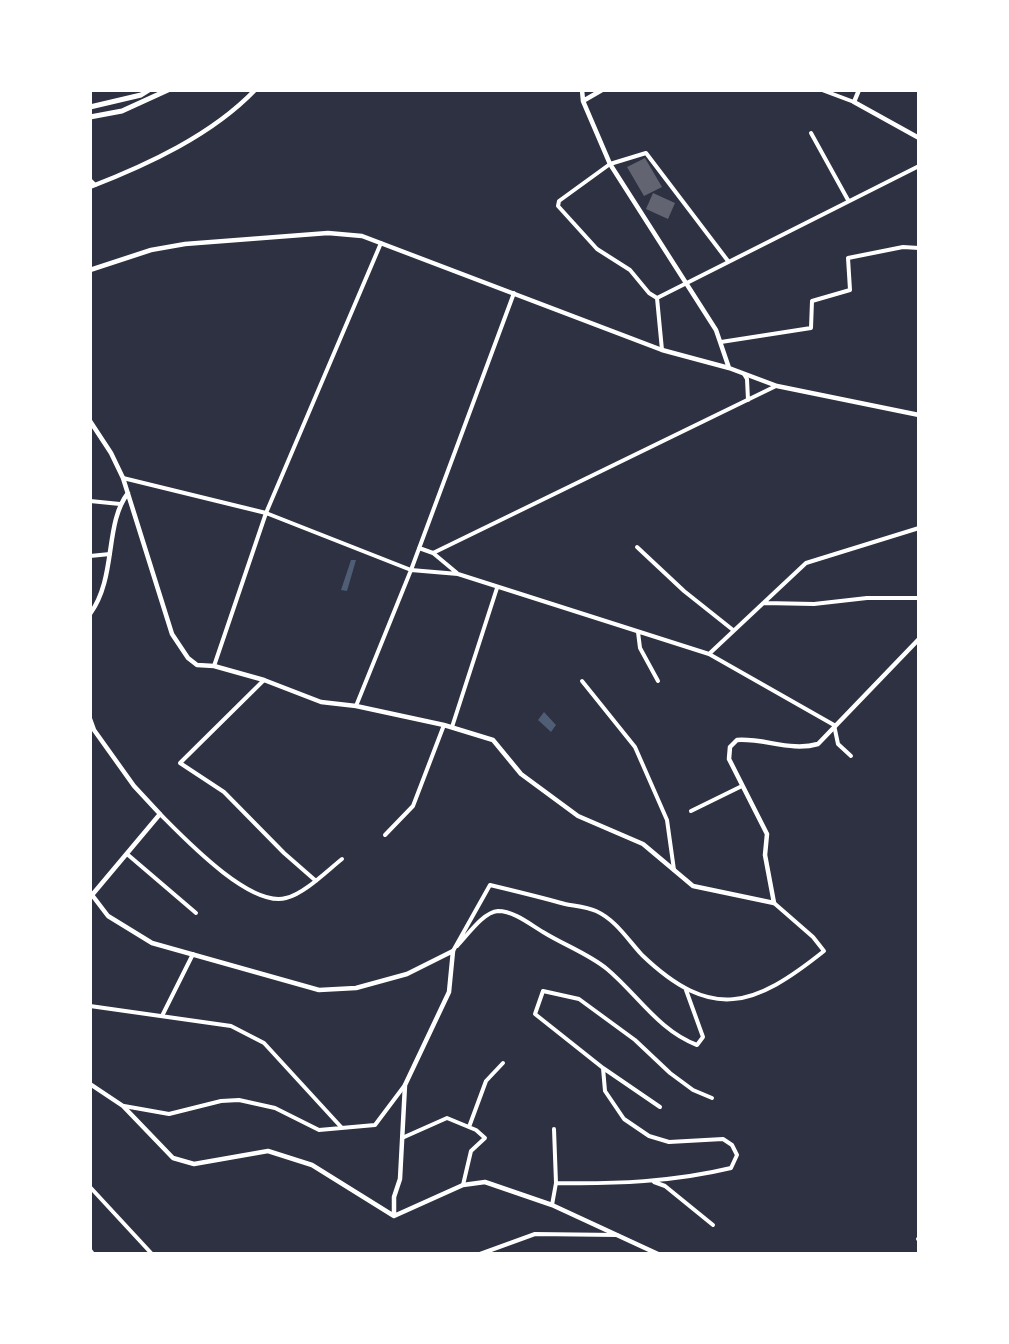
<!DOCTYPE html>
<style>
body{margin:0}
#map{position:relative;width:1009px;height:1344px;overflow:hidden;background:#2d3142;font-family:"Noto Sans",sans-serif}
canvas{display:block}
.frame{position:absolute;inset:0;border:92px solid #fff;pointer-events:none}
</style>
<div id="map">
<canvas width="1009" height="1344"></canvas>
<div class="frame"></div>
</div>
<script>
const ctx = document.querySelector('canvas').getContext('2d');
ctx.lineJoin = 'round';
function fill(path, color) {
  ctx.fillStyle = color;
  ctx.fill(path, 'evenodd');
}
function stroke(path, color, width, dash) {
  ctx.strokeStyle = color;
  ctx.lineWidth = width;
  ctx.lineCap = dash ? 'butt' : 'round';
  ctx.setLineDash(dash || []);
  ctx.stroke(path);
}
fill(new Path2D(`
 M 351,560 L 356,560 L 347,591 L 341,590 Z
 M 544,712 L 556,725 L 551,732 L 538,720 Z`), '#4f5d75');
fill(new Path2D(`
 M 645,158 L 662,187 L 644,196 L 627,167 Z
 M 653,193 L 675,203 L 668,219 L 646,209 Z`), '#626471');
stroke(new Path2D(`
 M 822,90 L 854,102
 M 811,133 L 848,200
 M 90,180 L 95,185
 M 657,298 L 649,293 L 630,270 L 597,249 L 558,206 L 559,201 L 610,164 L 646,153 L 728,261
 M 721,342 L 811,328 L 812,301 L 850,290 L 848,258 L 903,247 L 919,248
 M 662,350 L 657,298 L 919,166
 M 744,374 L 747,379 L 748,400
 M 123,478 L 266,513 L 411,570 L 458,574 L 709,654 L 834,725 L 838,744 L 851,756
 M 90,501 L 120,504
 M 637,547 L 684,591 L 733,630
 M 419,548 L 433,553 L 457,573
 M 433,553 L 776,386
 M 90,556 L 110,554
 M 764,603 L 814,604 L 867,598 L 919,598
 M 638,632 L 640,648 L 658,681
 M 709,654 L 806,563 L 919,528
 M 214,666 L 266,513 L 381,243
 M 264,680 L 180,763 L 224,792 L 284,853 L 316,881
 M 582,681 L 635,747 L 667,820 L 674,870
 M 356,706 L 411,570 L 514,293
 M 452,727 L 497,588
 M 691,811 L 742,786
 M 160,814 C 184,838 250,908 286,898 C 304,894 328,870 342,859
 M 385,835 L 413,806 L 444,725
 M 127,854 L 196,913
 M 457,946 C 467,936 483,912 498,911 C 514,911 531,925 543,932 C 564,945 589,954 607,969 C 637,994 659,1031 697,1045 L 703,1037 L 686,990
 M 453,951 L 490,885 C 515,891 540,897 565,904 C 575,906 587,907 596,911 C 616,920 628,940 642,955 C 712,1022 754,1007 824,951 L 813,937 L 774,903
 M 90,1006 L 231,1026 L 264,1043 L 342,1128
 M 162,1016 L 193,954
 M 124,1106 L 169,1114 L 221,1101 L 239,1100 L 275,1108 L 319,1130 L 375,1125 L 405,1085
 M 660,1107 L 603,1068 L 535,1014 L 543,991 L 579,999 L 635,1040 L 670,1073 L 693,1090 L 712,1098
 M 469,1127 L 486,1081 L 503,1063
 M 554,1129 L 556,1183
 M 402,1138 L 447,1118 L 476,1130 L 485,1138 L 471,1151 L 463,1185
 M 654,1182 L 665,1186 L 713,1225
 M 90,1187 L 152,1254
 M 552,1205 L 556,1183 C 615,1184 673,1182 731,1168 L 737,1155 L 732,1145 L 723,1139 L 669,1142 L 649,1136 L 624,1119 L 605,1091 L 603,1068
 M 918,1239 L 919,1238
 M 90,1250 L 93,1254
 M 480,1254 L 535,1234 L 617,1235`), '#fff', 4);
stroke(new Path2D(`
 M 582,90 L 583,101 L 610,164 L 716,330 L 729,368
 M 859,90 L 854,102 L 919,138
 M 583,101 L 602,90
 M 90,187 C 147,165 212,135 255,90
 M 90,270 L 151,250 L 185,244 L 328,233 L 362,236 L 662,350 L 729,368 L 777,386 L 919,415
 M 90,421 L 111,453 L 123,478 L 172,634 L 188,658 L 197,665 L 214,666 L 264,680 L 321,702 L 356,706 L 444,725 L 493,740 L 521,774 L 578,816 L 643,844 L 693,886 L 774,903 L 765,855 L 767,834 L 729,759 L 730,747 L 737,740 C 764,738 791,752 818,744 L 919,639
 M 90,614 C 117,577 104,524 128,493
 M 90,719 L 94,730 L 134,786 L 160,814 L 92,895 L 108,916 L 152,943 L 319,990 L 356,988 L 407,974 L 453,951
 M 90,1084 L 123,1106 L 173,1158 L 194,1164 L 268,1151 L 312,1165 L 394,1216 L 463,1185 L 485,1182 L 552,1205 L 658,1254
 M 394,1216 L 394,1197 L 400,1179 L 405,1085 L 449,992 L 453,951`), '#fff', 4.5);
stroke(new Path2D(`
 M 90,107 L 141,95 L 149,90
 M 90,117 L 122,111 L 168,90`), '#fff', 5);
</script>
